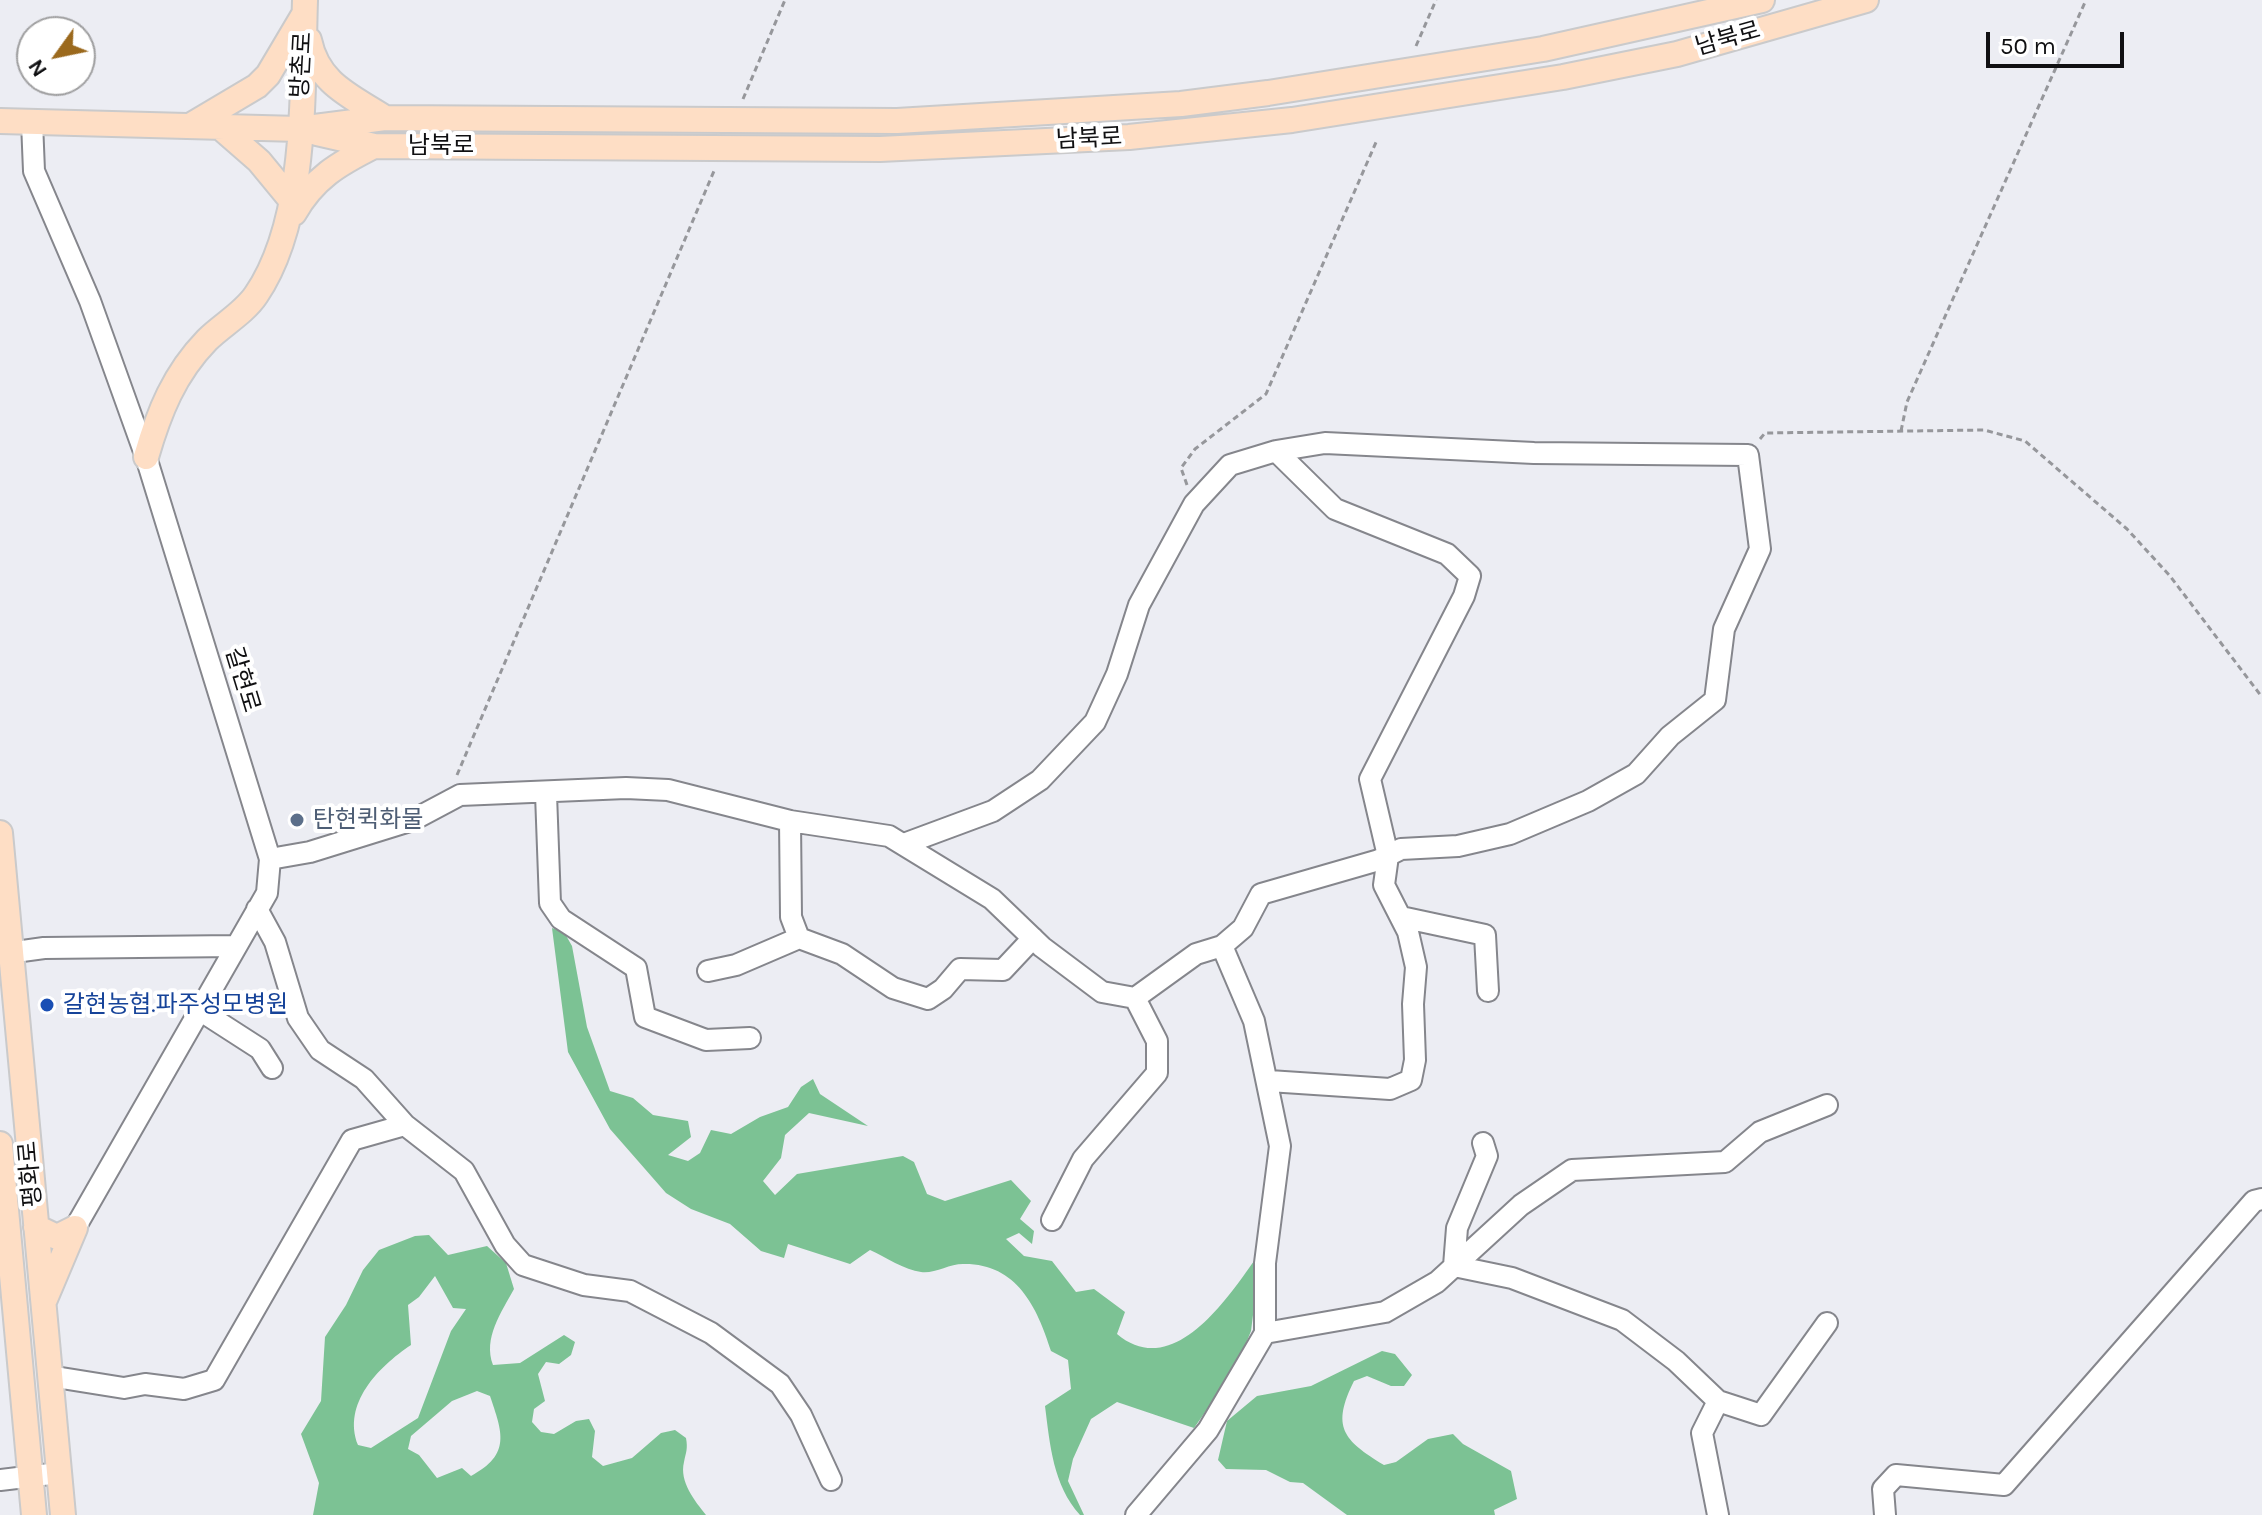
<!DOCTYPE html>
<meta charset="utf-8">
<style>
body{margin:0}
#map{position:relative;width:2262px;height:1515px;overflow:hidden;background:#ecedf3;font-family:Karla,sans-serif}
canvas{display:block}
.north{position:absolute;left:16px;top:16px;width:80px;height:80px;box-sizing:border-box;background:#fff;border:2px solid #9f9fa0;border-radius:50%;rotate:237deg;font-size:22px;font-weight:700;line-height:32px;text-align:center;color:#101012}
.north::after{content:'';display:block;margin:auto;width:28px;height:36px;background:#9b691d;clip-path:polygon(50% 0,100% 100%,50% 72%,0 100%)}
.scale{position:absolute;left:1986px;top:32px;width:138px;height:36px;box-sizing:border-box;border:4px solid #101012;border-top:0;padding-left:10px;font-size:24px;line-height:28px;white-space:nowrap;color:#101012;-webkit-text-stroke:6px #fff;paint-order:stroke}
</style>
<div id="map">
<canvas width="2262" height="1515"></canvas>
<div class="north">N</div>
<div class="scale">50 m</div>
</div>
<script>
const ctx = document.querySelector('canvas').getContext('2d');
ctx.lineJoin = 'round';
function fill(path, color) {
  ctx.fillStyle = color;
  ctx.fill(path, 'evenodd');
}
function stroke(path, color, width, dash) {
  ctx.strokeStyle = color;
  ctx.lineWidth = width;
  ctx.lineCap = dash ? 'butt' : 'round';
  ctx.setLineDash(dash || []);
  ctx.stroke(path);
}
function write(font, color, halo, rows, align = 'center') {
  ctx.font = font + ' Karla,"Noto Sans KR",sans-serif';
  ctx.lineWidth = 8;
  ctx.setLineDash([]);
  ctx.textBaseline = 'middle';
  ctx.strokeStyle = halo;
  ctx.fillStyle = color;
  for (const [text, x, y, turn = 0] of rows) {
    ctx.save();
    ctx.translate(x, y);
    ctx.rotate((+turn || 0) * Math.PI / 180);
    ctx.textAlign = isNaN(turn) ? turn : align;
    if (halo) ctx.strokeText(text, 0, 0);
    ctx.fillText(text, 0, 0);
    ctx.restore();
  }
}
fill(new Path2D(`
 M 552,928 L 564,932 L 572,946 L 587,1027 L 610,1091 L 633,1098 L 653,1115 L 688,1121 L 691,1137 L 668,1155 L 688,1161 L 700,1153 L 711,1130 L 731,1134 L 760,1117 L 788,1107 L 801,1087 L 813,1079 L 820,1094 L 868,1126 L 809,1113 L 785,1135 L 781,1158 L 763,1181 L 775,1195 L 797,1174 L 903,1156 L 914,1162 L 927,1194 L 945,1201 L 1011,1180 L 1031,1201 L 1020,1219 L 1034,1231 L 1032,1244 L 1019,1233 L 1006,1239 L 1024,1256 L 1052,1261 L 1076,1292 L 1094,1289 L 1125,1312 L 1117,1334 C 1175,1383 1232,1292 1261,1251 L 1251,1331 L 1236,1368 L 1194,1428 L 1117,1402 L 1091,1419 L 1073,1459 L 1068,1481 L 1084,1515 L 1080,1515 C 1053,1485 1050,1445 1045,1406 L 1071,1389 L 1068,1360 L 1051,1351 C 1037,1306 1016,1263 963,1264 C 949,1264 934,1274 921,1272 C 905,1270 885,1257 870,1250 L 850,1264 L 788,1244 L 784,1258 L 761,1251 L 730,1224 L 691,1209 L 666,1193 L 610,1129 L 568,1052 Z
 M 429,1235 L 448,1255 L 487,1246 L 506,1263 L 514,1289 C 501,1313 483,1338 493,1365 L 520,1363 L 564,1335 L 575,1342 L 571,1355 L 559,1364 L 546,1362 L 538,1374 L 545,1401 L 534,1409 L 532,1422 L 541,1432 L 554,1434 L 576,1421 L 589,1419 L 595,1431 L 592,1457 L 603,1466 L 632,1458 L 661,1433 L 675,1430 L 686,1438 C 688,1449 686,1452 684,1462 C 679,1482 695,1501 706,1515 L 313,1515 L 319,1483 L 301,1434 L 321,1401 L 325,1337 L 346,1305 L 363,1270 L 379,1250 L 415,1236 ZM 435,1276 L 453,1308 L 466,1309 L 451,1331 L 418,1418 L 371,1448 L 358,1445 C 342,1404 378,1367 411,1345 L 408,1305 L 419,1297 ZM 477,1391 L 490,1396 C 502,1432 512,1454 471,1476 L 462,1468 L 437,1478 L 419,1455 L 408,1449 L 411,1436 L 452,1401 Z
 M 1382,1351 L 1395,1354 L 1412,1375 L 1404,1386 L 1391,1386 L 1367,1376 L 1354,1381 C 1331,1427 1343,1440 1384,1465 L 1396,1462 L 1428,1439 L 1453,1434 L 1463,1444 L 1511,1471 L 1517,1499 L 1494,1510 L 1495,1515 L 1347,1515 L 1303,1483 L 1290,1482 L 1266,1470 L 1226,1469 L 1218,1460 L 1227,1421 L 1257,1396 L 1311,1386 Z`), '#7cc294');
const minor = new Path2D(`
 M 32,122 L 34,171 L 90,301 L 146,457 L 270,859 L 267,893 L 75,1228
 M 546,794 L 550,903 L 561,919 L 636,968 L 645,1017 L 706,1040 L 750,1038
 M 790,821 L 791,917 L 799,938 L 842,954 L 893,988 L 928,999 L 943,989 L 960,969 L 1003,970 L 1033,938
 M 270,859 L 310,852 L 413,820 L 460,795 L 626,788 L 668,790 L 790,821 L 889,836 L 992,899 L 1042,947 L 1102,992 L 1135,998 L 1196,954 L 1222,946 L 1243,928 L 1261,894 L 1379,860 L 1401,849 L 1458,846 L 1510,834 L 1588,801 L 1636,774 L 1670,736 L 1715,700 L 1724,629 L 1760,549 L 1748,455 L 1534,453 L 1325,443 L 1276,451 L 1230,465 L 1194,504 L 1139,605 L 1117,674 L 1095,722 L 1040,780 L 993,811 L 904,844
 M 257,909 L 275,942 L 298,1018 L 320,1050 L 364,1079 L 405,1125 L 464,1171 L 505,1245 L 523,1265 L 584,1285 L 630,1291 L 711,1333 L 780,1384 L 801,1415 L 831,1480
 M 1401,917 L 1485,935 L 1488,991
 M 1222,946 L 1254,1021 L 1280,1146 L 1265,1263 L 1265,1333
 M 0,954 L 44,948 L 236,946
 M 708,971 L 736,965 L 799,938
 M 201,1011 L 260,1049 L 272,1068
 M 1269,1081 L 1390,1089 L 1411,1080 L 1415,1060 L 1413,1004 L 1416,967 L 1408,932 L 1384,885 L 1388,856 L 1370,779 L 1464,596 L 1470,576 L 1447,554 L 1335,509 L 1276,451
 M 1483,1143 L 1487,1156 L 1457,1228 L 1454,1266 L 1512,1278 L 1622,1320 L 1676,1361 L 1718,1401
 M 1052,1220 L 1083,1159 L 1157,1073 L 1157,1041 L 1135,998
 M 49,1376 L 124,1388 L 145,1384 L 184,1389 L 214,1380 L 352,1140 L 405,1125
 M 0,1480 L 59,1473
 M 1136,1515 L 1208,1430 L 1265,1333 L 1385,1312 L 1437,1282 L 1521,1205 L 1572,1170 L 1725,1162 L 1760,1132 L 1827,1105
 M 1718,1515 L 1702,1433 L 1718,1401 L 1761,1415 L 1827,1323
 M 1885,1515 L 1883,1489 L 1896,1475 L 2004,1485 L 2254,1201 L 2262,1199`);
const major = new Path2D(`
 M 309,40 C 318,84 351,96 385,118
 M 0,121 L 299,129 L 385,118 L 897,121 L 1181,104 L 1268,93 L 1543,49 L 1762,0
 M 193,124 L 257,86 L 268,75 L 303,16
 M 220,127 L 259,161 L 292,201
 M 317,133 L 374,146 L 880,149 L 1129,137 L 1292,120 L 1563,77 L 1677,54 L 1866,0
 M 294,213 C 314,178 338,164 374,146
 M 146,457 C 159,412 174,374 207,340 C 222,325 244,313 256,295 C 308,219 302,90 305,0
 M 0,833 L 63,1515
 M 0,1144 L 34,1515
 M 36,1227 L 57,1237 L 75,1228 L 45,1299`);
stroke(minor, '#85868c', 24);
stroke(major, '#cacacb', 28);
stroke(new Path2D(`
 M 1416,46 L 1436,0
 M 743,99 L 785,0
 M 1901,431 L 1907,402 L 2086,0
 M 1760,439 L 1765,433 L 1984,430 L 2025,441 L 2127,529 L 2170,576 L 2262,697
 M 1187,485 L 1181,468 L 1195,449 L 1266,394 L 1377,140
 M 457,775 L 714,171`), '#96979b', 3, [6, 4]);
stroke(minor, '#fff', 20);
stroke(major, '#fedec5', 24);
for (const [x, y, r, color] of [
 [297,820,8,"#5c6f8a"],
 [47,1005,8,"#1a4fb4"]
]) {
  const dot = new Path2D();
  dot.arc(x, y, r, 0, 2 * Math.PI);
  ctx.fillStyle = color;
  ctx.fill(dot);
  stroke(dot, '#fff', 3);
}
write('24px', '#101012', '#fff', [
 ["남북로",1728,39,-16],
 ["방촌로",302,65,-87],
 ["남북로",1089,139,-3],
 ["남북로",441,146],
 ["갈현로",242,680,73],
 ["평화로",31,1174,-95]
]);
write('24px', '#4e5e75', '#fff', [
 ["탄현퀵화물",313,820]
], 'left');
write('24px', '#164399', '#fff', [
 ["갈현농협.파주성모병원",63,1005]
], 'left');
</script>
